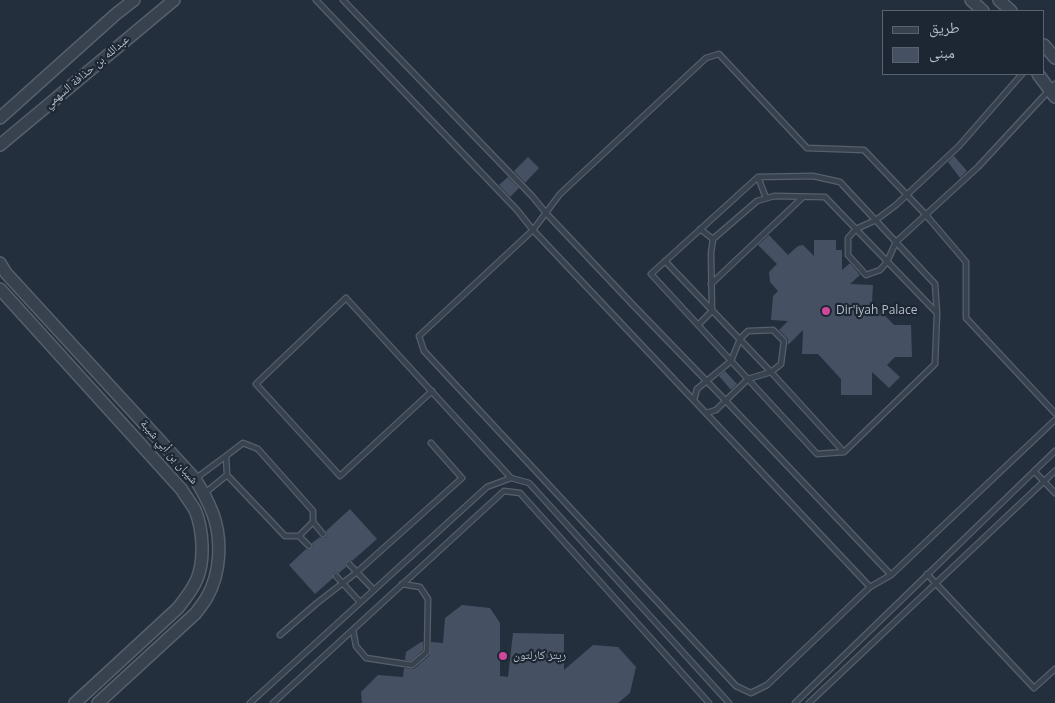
<!DOCTYPE html>
<meta charset="utf-8">
<style>
body{margin:0}
#map{position:relative;width:1055px;height:703px;overflow:hidden;background:#242f3e;font-family:"Open Sans","Noto Naskh Arabic",sans-serif}
canvas{display:block}
.legend{position:absolute;left:882px;top:10px;width:162px;height:65px;box-sizing:border-box;background:#1d2633;border:1px solid #59626f;margin:0;padding:6px 9px;list-style:none;font-size:15px;color:#b4bcc9}
.legend li{display:flex;align-items:center;gap:10px;height:25px}
.legend b{width:25px;border:1px solid #59626f}
</style>
<div id="map">
<canvas width="1055" height="703"></canvas>
<ul class="legend">
<li><b style="height:6px;background:#38414e"></b>طريق</li>
<li><b style="height:14px;background:#455162"></b>مبنى</li>
</ul>
</div>
<script>
const ctx = document.querySelector('canvas').getContext('2d');
ctx.lineJoin = 'round';
function fill(path, color) {
  ctx.fillStyle = color;
  ctx.fill(path, 'evenodd');
}
function stroke(path, color, width, dash) {
  ctx.strokeStyle = color;
  ctx.lineWidth = width;
  ctx.lineCap = dash ? 'butt' : 'round';
  ctx.setLineDash(dash || []);
  ctx.stroke(path);
}
function write(font, color, halo, rows, align = 'center') {
  ctx.font = font + ' "Open Sans","Noto Naskh Arabic",sans-serif';
  ctx.lineWidth = 4.5;
  ctx.setLineDash([]);
  ctx.textBaseline = 'middle';
  ctx.strokeStyle = halo;
  ctx.fillStyle = color;
  for (const [text, x, y, turn = 0] of rows) {
    ctx.save();
    ctx.translate(x, y);
    ctx.rotate((+turn || 0) * Math.PI / 180);
    ctx.textAlign = isNaN(turn) ? turn : align;
    if (halo) ctx.strokeText(text, 0, 0);
    ctx.fillText(text, 0, 0);
    ctx.restore();
  }
}
fill(new Path2D(`
 M 954,156 L 967,171 L 960,178 L 948,162 Z
 M 528,157 L 539,168 L 525,183 L 514,171 Z
 M 508,177 L 519,188 L 510,197 L 499,185 Z
 M 769,235 L 788,255 L 798,246 L 803,245 L 814,256 L 814,240 L 836,240 L 836,250 L 842,250 L 842,270 L 850,263 L 860,275 L 850,284 L 873,285 L 872,302 L 894,325 L 911,325 L 912,357 L 895,357 L 887,365 L 900,377 L 889,388 L 872,372 L 872,395 L 841,395 L 841,379 L 818,354 L 802,354 L 803,330 L 788,345 L 788,339 L 779,330 L 788,321 L 771,320 L 773,296 L 778,291 L 770,282 L 769,272 L 777,264 L 758,245 Z
 M 725,371 L 737,384 L 731,390 L 719,376 Z
 M 350,509 L 377,539 L 352,561 L 350,560 L 347,561 L 345,563 L 346,567 L 339,573 L 336,572 L 333,573 L 333,578 L 315,594 L 289,565 L 306,549 L 308,550 L 311,549 L 313,547 L 312,543 L 320,537 L 323,538 L 326,537 L 327,534 L 326,531 Z
 M 462,605 L 490,608 L 500,623 L 500,676 L 508,677 L 513,633 L 564,634 L 564,670 L 593,645 L 618,647 L 636,667 L 630,693 L 618,703 L 362,703 L 361,692 L 378,675 L 403,677 L 404,668 L 414,669 L 430,655 L 431,642 L 443,643 L 445,618 Z
 M 421,642 L 423,642 L 423,650 L 411,661 L 405,660 L 406,652 Z`), '#455162');
const service = new Path2D(`
 M 316,0 L 517,210 L 533,230 L 870,587
 M 343,0 L 532,196 L 546,213 L 633,305 L 725,400 L 891,575
 M 1022,74 L 959,146 L 896,205 L 876,220 L 856,229 L 848,238 L 848,255 L 866,275 L 880,270 L 887,262 L 896,242 L 978,167 L 1055,84
 M 813,176 L 840,182 L 935,284 L 937,313 L 935,364 L 844,452 L 817,454 L 651,274 L 758,177 Z
 M 758,177 L 766,198
 M 700,229 L 713,239
 M 665,261 L 771,372 L 844,452
 M 711,284 L 803,197
 M 698,325 L 712,311 L 711,253 L 713,239 L 757,201 L 774,196 L 825,197 L 937,313
 M 432,391 L 340,476 L 256,384 L 346,298 L 511,478
 M 694,400 L 697,389 L 731,361 L 740,339 L 748,331 L 773,330 L 784,341 L 781,364 L 771,372 L 748,379 L 716,410 L 706,413
 M 1055,413 L 966,318 L 966,262 L 926,215 L 864,150 L 807,148 L 719,54 L 706,58 L 560,194 L 533,230 L 419,336 L 424,351 L 736,686 L 751,693 L 767,685 L 870,587 L 891,575 L 1055,420
 M 243,443 L 258,449 L 313,511 L 313,522 L 299,536 L 285,536 L 227,475 L 226,456 Z
 M 1034,471 L 1055,493
 M 195,479 L 226,456
 M 205,493 L 227,475
 M 313,522 L 323,534
 M 299,536 L 309,546
 M 349,564 L 374,590
 M 927,574 L 1034,688 L 1055,669
 M 336,576 L 360,602
 M 353,630 L 356,646 L 366,658 L 412,665 L 427,652 L 428,599 L 420,587 L 402,584
 M 280,635 L 317,603 L 357,572 L 462,478 L 431,443
 M 250,703 L 487,487 L 511,478 L 529,483 L 729,703
 M 273,703 L 504,491 L 520,493 L 709,703
 M 795,703 L 1055,451
 M 809,703 L 1055,471`);
const tertiary = new Path2D(`
 M 971,0 L 983,11
 M 999,0 L 1011,11
 M 1044,45 L 1055,58
 M 1038,74 L 1055,97
 M 0,118 L 116,14 L 134,0
 M 0,145 L 174,0
 M 0,263 L 6,273 L 195,479 C 202,490 208,501 213,514 C 222,539 221,573 207,597 C 204,603 199,608 196,613 L 98,703
 M 0,289 L 182,490 C 186,497 191,503 195,510 C 203,529 205,560 197,579 C 193,589 185,599 178,608 L 75,703`);
stroke(service, '#565f6c', 7);
stroke(tertiary, '#565f6c', 14);
stroke(service, '#38414e', 4.5);
stroke(tertiary, '#38414e', 11);
for (const [x, y, r, color] of [
 [826,311,5,"#d1479c"],
 [503,656,5,"#d1479c"]
]) {
  const dot = new Path2D();
  dot.arc(x, y, r, 0, 2 * Math.PI);
  ctx.fillStyle = color;
  ctx.fill(dot);
  stroke(dot, '#1d2633', 2);
}
write('12px', '#b4bcc9', '#1d2633', [
 ["عبدالله بن حذافة السهمي",87,72,-40],
 ["شيبان بن أبي شيبة",169,452,49]
]);
write('12px', '#b4bcc9', '#1d2633', [
 ["Dir'iyah Palace",836,311],
 ["ريتز كارلتون",513,656]
], 'left');
</script>
